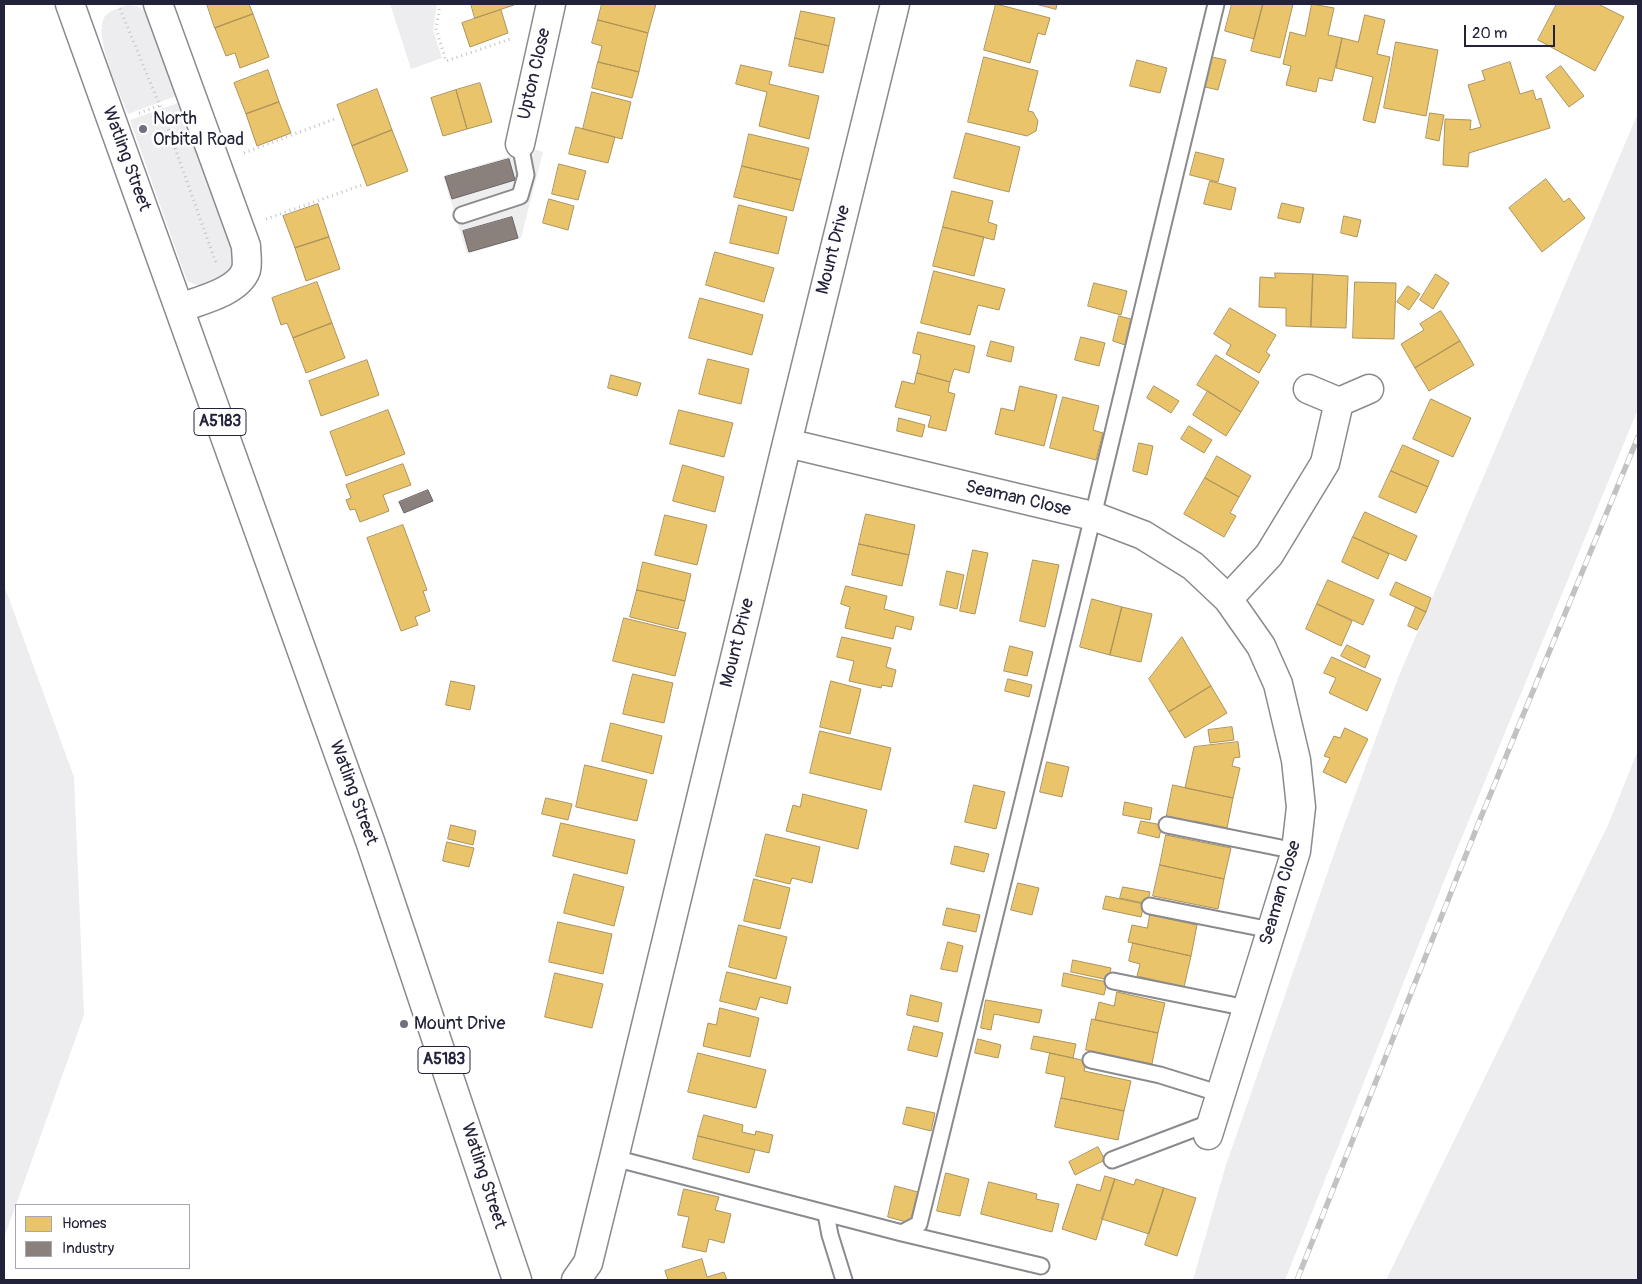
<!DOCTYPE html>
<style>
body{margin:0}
#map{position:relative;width:1642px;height:1284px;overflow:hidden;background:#fff;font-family:Pangolin,sans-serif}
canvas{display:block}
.frame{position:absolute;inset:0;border:5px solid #22223b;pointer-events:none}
.legend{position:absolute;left:15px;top:1204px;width:175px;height:65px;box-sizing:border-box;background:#fff;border:1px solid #a7a7b1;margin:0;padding:6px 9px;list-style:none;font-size:15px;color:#22223b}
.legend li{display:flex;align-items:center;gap:10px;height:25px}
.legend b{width:25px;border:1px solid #a7a7b1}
.scale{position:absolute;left:1464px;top:25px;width:91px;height:22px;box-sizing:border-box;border:2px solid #22223b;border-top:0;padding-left:6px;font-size:15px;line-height:18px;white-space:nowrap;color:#22223b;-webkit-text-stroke:4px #fff;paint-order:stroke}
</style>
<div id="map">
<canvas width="1642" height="1284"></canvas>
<div class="frame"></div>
<ul class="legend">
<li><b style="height:14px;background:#e9c46a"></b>Homes</li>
<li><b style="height:14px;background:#8a817c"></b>Industry</li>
</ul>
<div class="scale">20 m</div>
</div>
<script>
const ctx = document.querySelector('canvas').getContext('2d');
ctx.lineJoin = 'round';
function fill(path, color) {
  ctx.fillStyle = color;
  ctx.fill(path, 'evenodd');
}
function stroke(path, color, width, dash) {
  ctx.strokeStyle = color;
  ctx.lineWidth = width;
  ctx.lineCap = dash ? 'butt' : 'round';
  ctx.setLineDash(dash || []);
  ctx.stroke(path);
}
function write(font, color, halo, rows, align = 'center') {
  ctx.font = font + ' Pangolin,sans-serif';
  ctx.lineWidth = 5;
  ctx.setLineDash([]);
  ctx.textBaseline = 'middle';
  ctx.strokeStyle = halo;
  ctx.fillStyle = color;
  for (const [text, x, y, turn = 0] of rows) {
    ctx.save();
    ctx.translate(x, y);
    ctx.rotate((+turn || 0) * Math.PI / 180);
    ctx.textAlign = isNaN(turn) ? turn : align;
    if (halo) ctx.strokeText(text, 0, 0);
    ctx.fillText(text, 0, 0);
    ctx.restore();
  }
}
fill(new Path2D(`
 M 534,149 L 543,152 L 521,238 L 467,254 L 443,176 Z`), '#eeeeef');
fill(new Path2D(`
 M 390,4 L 437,4 L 433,30 L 442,58 L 411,69 Z
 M 126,5 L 137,6 L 147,12 L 179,95 L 128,114 C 120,92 92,36 105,16 C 109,11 119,8 126,5 Z
 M 181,102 L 237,259 L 231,274 L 203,288 L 187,281 L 130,120 Z
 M 1638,113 L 1638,409 L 1446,876 L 1285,1280 L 1193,1280 L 1225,1168 L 1344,825 L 1398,678 Z
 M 4,585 L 74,777 L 84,1015 L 4,1238 Z
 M 1638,750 L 1638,1280 L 1386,1280 L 1608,825 Z`), '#ededef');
const homes = new Path2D(`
 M 207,4 L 249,4 L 253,14 L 215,28 Z
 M 471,4 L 513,4 L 514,5 L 475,18 Z
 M 602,4 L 656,4 L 648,33 L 598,20 Z
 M 996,4 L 1050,18 L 1045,35 L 1038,33 L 1030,63 L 984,50 Z
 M 1036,4 L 1057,4 L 1056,9 Z
 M 1232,4 L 1263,4 L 1254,39 L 1225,31 Z
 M 1263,4 L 1293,4 L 1280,58 L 1251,51 Z
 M 1312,4 L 1334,8 L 1328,35 L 1342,38 L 1332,81 L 1319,78 L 1316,92 L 1286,85 L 1291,66 L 1283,64 L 1290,32 L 1305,36 Z
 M 1557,4 L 1598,4 L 1624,17 L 1595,71 L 1538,40 Z
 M 501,10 L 508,33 L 470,47 L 462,23 Z
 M 801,11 L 835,18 L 829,46 L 795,38 Z
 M 253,14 L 269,57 L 240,68 L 235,53 L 226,56 L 215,28 Z
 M 1365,15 L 1385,20 L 1377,54 L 1390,57 L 1375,123 L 1363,120 L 1373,77 L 1336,68 L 1342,38 L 1358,42 Z
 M 598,20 L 648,33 L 639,72 L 598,62 L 602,46 L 592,43 Z
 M 795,38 L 829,46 L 823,73 L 789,66 Z
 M 1396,42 L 1438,50 L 1426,116 L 1384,108 Z
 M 984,57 L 1038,71 L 1028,111 L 1033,112 L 1038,121 L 1036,131 L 1027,136 L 968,122 Z
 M 1212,57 L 1226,60 L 1218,90 L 1205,87 Z
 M 1137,60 L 1167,68 L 1160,93 L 1130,86 Z
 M 598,62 L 639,72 L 632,98 L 592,88 Z
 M 1510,62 L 1520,94 L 1533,90 L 1536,100 L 1541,98 L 1550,128 L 1469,153 L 1468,167 L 1443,165 L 1445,119 L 1471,120 L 1470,130 L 1481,127 L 1468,85 L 1485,80 L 1482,71 Z
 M 741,65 L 772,72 L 769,84 L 819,96 L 809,139 L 759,126 L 767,92 L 736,84 Z
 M 1561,66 L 1584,96 L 1569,107 L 1546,77 Z
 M 268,70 L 279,102 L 246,114 L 234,83 Z
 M 480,83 L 492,122 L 467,129 L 456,90 Z
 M 377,89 L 392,130 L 352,146 L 337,105 Z
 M 456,90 L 467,129 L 443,136 L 431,98 Z
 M 592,92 L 631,102 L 622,139 L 583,129 Z
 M 279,102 L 291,133 L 257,146 L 246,114 Z
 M 1430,113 L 1444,115 L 1439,141 L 1426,138 Z
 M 576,127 L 615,137 L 608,163 L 569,154 Z
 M 392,130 L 408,171 L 367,186 L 352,146 Z
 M 966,133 L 1020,147 L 1009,192 L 954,178 Z
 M 749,134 L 809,148 L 801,180 L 742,166 Z
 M 1196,152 L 1224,159 L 1218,182 L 1190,175 Z
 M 559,164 L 586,171 L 578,200 L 552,194 Z
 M 742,166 L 801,180 L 793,211 L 734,197 Z
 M 1546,179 L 1564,202 L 1569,198 L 1585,218 L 1542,252 L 1509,208 Z
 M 1210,181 L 1236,188 L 1231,210 L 1204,204 Z
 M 952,191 L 993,201 L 988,222 L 997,225 L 994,240 L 943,227 Z
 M 549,199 L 574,206 L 568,230 L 543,223 Z
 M 1282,203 L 1304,208 L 1300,223 L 1278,218 Z
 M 318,204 L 329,237 L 295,248 L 283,216 Z
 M 739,205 L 787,217 L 778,254 L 730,243 Z
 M 1344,216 L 1361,220 L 1357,237 L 1341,233 Z
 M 943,227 L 984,237 L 974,276 L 933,266 Z
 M 329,237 L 340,269 L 306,281 L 295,248 Z
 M 715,252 L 774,268 L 764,302 L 706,285 Z
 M 934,271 L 1005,289 L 999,310 L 978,305 L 970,335 L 921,323 Z
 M 1275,273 L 1313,274 L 1311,327 L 1286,326 L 1286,308 L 1259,307 L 1260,277 L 1275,278 Z
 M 1313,274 L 1348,276 L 1346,328 L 1311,327 Z
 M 1436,274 L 1449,283 L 1433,309 L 1420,300 Z
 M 317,282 L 332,323 L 293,338 L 287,323 L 281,325 L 272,298 Z
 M 1355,282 L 1396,283 L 1394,339 L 1353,338 Z
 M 1094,283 L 1127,291 L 1121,315 L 1088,306 Z
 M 1408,286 L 1420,294 L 1409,310 L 1397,302 Z
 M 700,298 L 763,315 L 752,355 L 689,338 Z
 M 1230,308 L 1276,335 L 1266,352 L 1270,355 L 1259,373 L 1226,354 L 1231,345 L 1214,334 Z
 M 1441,311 L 1460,341 L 1415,368 L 1401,344 L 1424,330 L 1420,324 Z
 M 1119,316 L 1131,319 L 1125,345 L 1113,341 Z
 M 332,323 L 345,358 L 306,373 L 293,338 Z
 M 918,332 L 975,346 L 969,373 L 954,369 L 950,382 L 917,373 L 921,355 L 913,353 Z
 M 1081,337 L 1105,343 L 1099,366 L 1075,360 Z
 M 991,341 L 1014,347 L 1011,362 L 987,356 Z
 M 1460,341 L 1474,365 L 1429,391 L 1415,368 Z
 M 1216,355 L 1259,382 L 1241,412 L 1197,385 Z
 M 708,359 L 749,369 L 741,404 L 699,394 Z
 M 367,360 L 379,395 L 321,416 L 309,381 Z
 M 917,373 L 950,382 L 948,392 L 955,394 L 946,431 L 928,427 L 931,416 L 895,407 L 902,381 L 914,384 Z
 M 611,375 L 641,383 L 637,396 L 608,388 Z
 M 1020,386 L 1057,395 L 1044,446 L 995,434 L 1001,408 L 1014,411 Z
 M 1154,386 L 1179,401 L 1171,413 L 1147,398 Z
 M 1208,391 L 1241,412 L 1226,436 L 1193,415 Z
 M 1063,397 L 1099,406 L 1093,430 L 1103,433 L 1096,460 L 1050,448 Z
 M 1431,399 L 1471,418 L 1453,457 L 1413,439 Z
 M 388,410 L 405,454 L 346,476 L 330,432 Z
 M 679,410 L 733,423 L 724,457 L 670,444 Z
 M 899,418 L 925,425 L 922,437 L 897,431 Z
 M 1189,426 L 1212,440 L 1204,453 L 1181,439 Z
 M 1139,443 L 1153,446 L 1147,475 L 1133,471 Z
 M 1403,445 L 1439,461 L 1428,487 L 1391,471 Z
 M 1217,456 L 1251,476 L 1239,497 L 1205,478 Z
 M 403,464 L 411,485 L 383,495 L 389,511 L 360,522 L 355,509 L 350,510 L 346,500 L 351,498 L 346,485 Z
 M 683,465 L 724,477 L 715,512 L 673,501 Z
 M 1391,471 L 1428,487 L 1416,513 L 1379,497 Z
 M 1205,478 L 1239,497 L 1230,513 L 1236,516 L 1224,537 L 1184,514 Z
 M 1365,512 L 1417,536 L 1406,561 L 1353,537 Z
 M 866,514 L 915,525 L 909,555 L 859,544 Z
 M 665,515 L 707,525 L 697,565 L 655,555 Z
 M 403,525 L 427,590 L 423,591 L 430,611 L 415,617 L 418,625 L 401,631 L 367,538 Z
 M 1353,537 L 1389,554 L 1378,579 L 1342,562 Z
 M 859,544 L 909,555 L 902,586 L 852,575 Z
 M 973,550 L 988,553 L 975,614 L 960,611 Z
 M 1033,560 L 1059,565 L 1045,627 L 1020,621 Z
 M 643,562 L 691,574 L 685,601 L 637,590 Z
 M 947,571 L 964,575 L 957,609 L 940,605 Z
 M 1328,580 L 1374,600 L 1363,625 L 1317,604 Z
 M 1396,582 L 1431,598 L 1426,612 L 1390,595 Z
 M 846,586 L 887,596 L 884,609 L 914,617 L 911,630 L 896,626 L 893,639 L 845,628 L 850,607 L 841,604 Z
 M 637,590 L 685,601 L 678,629 L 630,617 Z
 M 1092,599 L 1122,607 L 1110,655 L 1080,647 Z
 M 1317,604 L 1352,621 L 1341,646 L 1306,629 Z
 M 1122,607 L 1152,614 L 1141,662 L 1110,655 Z
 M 1416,607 L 1426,612 L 1417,630 L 1408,626 Z
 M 624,618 L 686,633 L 675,676 L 613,661 Z
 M 842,637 L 891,648 L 886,667 L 896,670 L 892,687 L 882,685 L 881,688 L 849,681 L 854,661 L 837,657 Z
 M 1182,637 L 1211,686 L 1169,712 L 1149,679 Z
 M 1347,645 L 1370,656 L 1365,668 L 1341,656 Z
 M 1010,646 L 1033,652 L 1027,676 L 1004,671 Z
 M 1332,657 L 1381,679 L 1367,711 L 1329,693 L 1336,678 L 1324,673 Z
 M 633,674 L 673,683 L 664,723 L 623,714 Z
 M 1008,679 L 1032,685 L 1029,697 L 1005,691 Z
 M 451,681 L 475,686 L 470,710 L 446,705 Z
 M 831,681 L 861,689 L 850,734 L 820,727 Z
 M 1211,686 L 1227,713 L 1185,738 L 1169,712 Z
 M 611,723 L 662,736 L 653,774 L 602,761 Z
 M 1232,727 L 1234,740 L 1210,743 L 1208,730 Z
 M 1345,728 L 1368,739 L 1346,783 L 1323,772 L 1330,758 L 1324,756 L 1334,736 L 1340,738 Z
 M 820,731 L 891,748 L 881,790 L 810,773 Z
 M 1238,742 L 1240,757 L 1234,758 L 1232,766 L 1240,768 L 1233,798 L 1185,788 L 1194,747 Z
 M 1047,762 L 1069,767 L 1062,797 L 1040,792 Z
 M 585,765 L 647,780 L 637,821 L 576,807 Z
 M 974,785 L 1005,792 L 996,829 L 965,822 Z
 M 1173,785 L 1233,798 L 1227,828 L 1194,821 L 1193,830 L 1165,824 Z
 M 803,794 L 867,810 L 858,849 L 786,831 L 793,805 L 800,807 Z
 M 546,798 L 572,804 L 568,820 L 542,814 Z
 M 1125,802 L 1152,808 L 1150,820 L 1123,815 Z
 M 1141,821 L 1162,825 L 1159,838 L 1138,833 Z
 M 561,823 L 635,840 L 627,874 L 553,856 Z
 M 451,825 L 476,831 L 473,845 L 448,839 Z
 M 766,834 L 820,847 L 812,883 L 792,878 L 790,884 L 756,876 Z
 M 1166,835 L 1231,848 L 1224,879 L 1160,865 Z
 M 447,842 L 474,848 L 469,867 L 443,861 Z
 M 955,846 L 989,854 L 984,872 L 951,864 Z
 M 1160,865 L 1224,879 L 1218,909 L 1153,896 Z
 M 574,874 L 624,887 L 614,926 L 564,913 Z
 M 754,879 L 790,888 L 780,929 L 744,921 Z
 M 1018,883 L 1039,888 L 1032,915 L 1011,910 Z
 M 1123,887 L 1150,892 L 1147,904 L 1120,898 Z
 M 1106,896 L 1144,904 L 1141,917 L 1103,909 Z
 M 947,908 L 980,915 L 976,932 L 943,925 Z
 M 1150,915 L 1197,925 L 1191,956 L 1128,942 L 1132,925 L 1147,928 Z
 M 558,922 L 612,934 L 603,974 L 549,962 Z
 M 739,925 L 787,937 L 776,979 L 729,967 Z
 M 948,942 L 963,946 L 957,972 L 941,969 Z
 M 1133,943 L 1191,956 L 1184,987 L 1137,976 L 1140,964 L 1129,961 Z
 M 1073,960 L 1111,968 L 1109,980 L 1071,972 Z
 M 727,972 L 791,987 L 787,1004 L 760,997 L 756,1010 L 720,1001 Z
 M 555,973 L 603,984 L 592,1028 L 545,1017 Z
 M 1064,973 L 1107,982 L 1104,995 L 1062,986 Z
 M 1117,992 L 1165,1003 L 1158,1033 L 1095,1020 L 1099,1002 L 1114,1006 Z
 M 911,995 L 942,1003 L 938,1022 L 907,1015 Z
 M 986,1000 L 1042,1010 L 1039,1023 L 994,1014 L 991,1030 L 981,1028 Z
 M 720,1008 L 759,1018 L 750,1057 L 703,1046 L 708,1023 L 716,1025 Z
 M 1092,1019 L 1158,1033 L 1152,1064 L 1086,1050 Z
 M 914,1026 L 943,1033 L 937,1057 L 908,1050 Z
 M 1034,1036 L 1076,1044 L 1073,1058 L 1031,1049 Z
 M 978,1039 L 1001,1045 L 998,1058 L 975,1053 Z
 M 698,1053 L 766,1070 L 756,1108 L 688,1092 Z
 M 1050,1053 L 1086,1061 L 1084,1071 L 1131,1081 L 1124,1111 L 1061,1098 L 1065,1077 L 1046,1073 Z
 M 1061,1098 L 1124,1111 L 1118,1140 L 1055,1127 Z
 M 907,1107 L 935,1113 L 931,1131 L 903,1124 Z
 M 704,1115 L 743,1125 L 742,1132 L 755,1135 L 756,1131 L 773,1135 L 769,1153 L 698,1136 Z
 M 698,1136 L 755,1150 L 749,1173 L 693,1159 Z
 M 1098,1147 L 1105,1160 L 1075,1175 L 1069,1162 Z
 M 946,1173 L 969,1179 L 960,1216 L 937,1211 Z
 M 1105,1176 L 1115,1179 L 1096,1240 L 1062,1229 L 1077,1184 L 1100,1191 Z
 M 1115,1179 L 1134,1185 L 1136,1179 L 1164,1188 L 1149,1234 L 1102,1219 Z
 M 989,1182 L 1037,1194 L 1036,1199 L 1059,1204 L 1052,1232 L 981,1214 Z
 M 895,1186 L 918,1192 L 910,1223 L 888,1217 Z
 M 1164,1188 L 1196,1198 L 1177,1256 L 1145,1245 Z
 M 684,1189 L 719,1197 L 715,1210 L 731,1214 L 724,1243 L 709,1239 L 706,1252 L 682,1247 L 689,1217 L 678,1215 Z
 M 702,1259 L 707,1277 L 724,1272 L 727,1280 L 668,1280 L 665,1271 Z`);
fill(homes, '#e9c46a');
stroke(homes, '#ad935c', 1);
const industry = new Path2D(`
 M 509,159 L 515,180 L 452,199 L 445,177 Z
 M 512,217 L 518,238 L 469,252 L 463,231 Z
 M 428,490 L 433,501 L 404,513 L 399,502 Z`);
fill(industry, '#8a817c');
stroke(industry, '#6b6468', 1);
const service = new Path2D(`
 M 462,215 L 520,196 L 526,175 L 520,144
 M 1167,825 L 1296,851
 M 1150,906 L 1271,930
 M 1113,981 L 1247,1008
 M 1091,1060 L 1160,1075 L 1221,1094
 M 614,1158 L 902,1233 L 919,1224 L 1093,516 L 1216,4
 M 1112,1160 L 1212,1122
 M 826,1214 L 830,1235 L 844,1280
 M 902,1233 L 1041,1266`);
const minor = new Path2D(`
 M 158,4 L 246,246 C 246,253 248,263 246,270 C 238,292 201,300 180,308
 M 520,144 L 551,4
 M 1339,402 L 1369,389
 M 787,443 L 1093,516 L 1143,535 L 1193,566 L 1228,599 L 1261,646 L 1278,684 L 1296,760 L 1301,807 L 1296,851 L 1208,1135
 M 1228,599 L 1269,555 L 1325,463 L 1339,402 L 1308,389
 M 576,1280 L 588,1263 L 614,1158 L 787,443 L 895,4`);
const primary = new Path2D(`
 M 70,4 L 370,841 L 517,1280`);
stroke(service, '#8a8a8f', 19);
stroke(minor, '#8a8a8f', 31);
stroke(primary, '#8a8a8f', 31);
stroke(new Path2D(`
 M 118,4 L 160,106 L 216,263
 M 440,4 L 436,29 L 446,61 L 513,38
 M 139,113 L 162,105
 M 244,153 L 337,118
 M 266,219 L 362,185`), '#c2c2c4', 3, [1, 4]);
stroke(service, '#fff', 15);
stroke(minor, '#fff', 28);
stroke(primary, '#fff', 28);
const rail = new Path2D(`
 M 1297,1280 L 1481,817 L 1638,437`);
stroke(rail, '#c2c2c4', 5.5);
stroke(rail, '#fff', 4, [11]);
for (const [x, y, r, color] of [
 [143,129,5,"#6f6f80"],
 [404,1024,5,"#6f6f80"]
]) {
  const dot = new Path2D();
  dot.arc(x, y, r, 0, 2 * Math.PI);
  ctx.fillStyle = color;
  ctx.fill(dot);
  stroke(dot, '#fff', 2);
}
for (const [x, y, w] of [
 [220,422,52],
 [444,1060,52]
]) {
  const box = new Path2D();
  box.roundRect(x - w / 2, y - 13.5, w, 27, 4);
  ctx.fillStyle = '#fff';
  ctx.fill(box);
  stroke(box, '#22223b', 1);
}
write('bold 16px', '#22223b', null, [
 ["A5183",220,422],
 ["A5183",444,1060]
]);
write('18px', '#22223b', '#fff', [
 ["Upton Close",535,74,-77],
 ["Watling Street",126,159,70],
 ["Mount Drive",834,250,-76],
 ["Seaman Close",1018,499,13],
 ["Mount Drive",738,643,-76],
 ["Watling Street",353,793,70],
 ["Seaman Close",1281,893,-74],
 ["Watling Street",483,1176,72]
]);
write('18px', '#22223b', '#fff', [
 ["North",153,119],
 ["Orbital Road",153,140],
 ["Mount Drive",414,1024]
], 'left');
</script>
